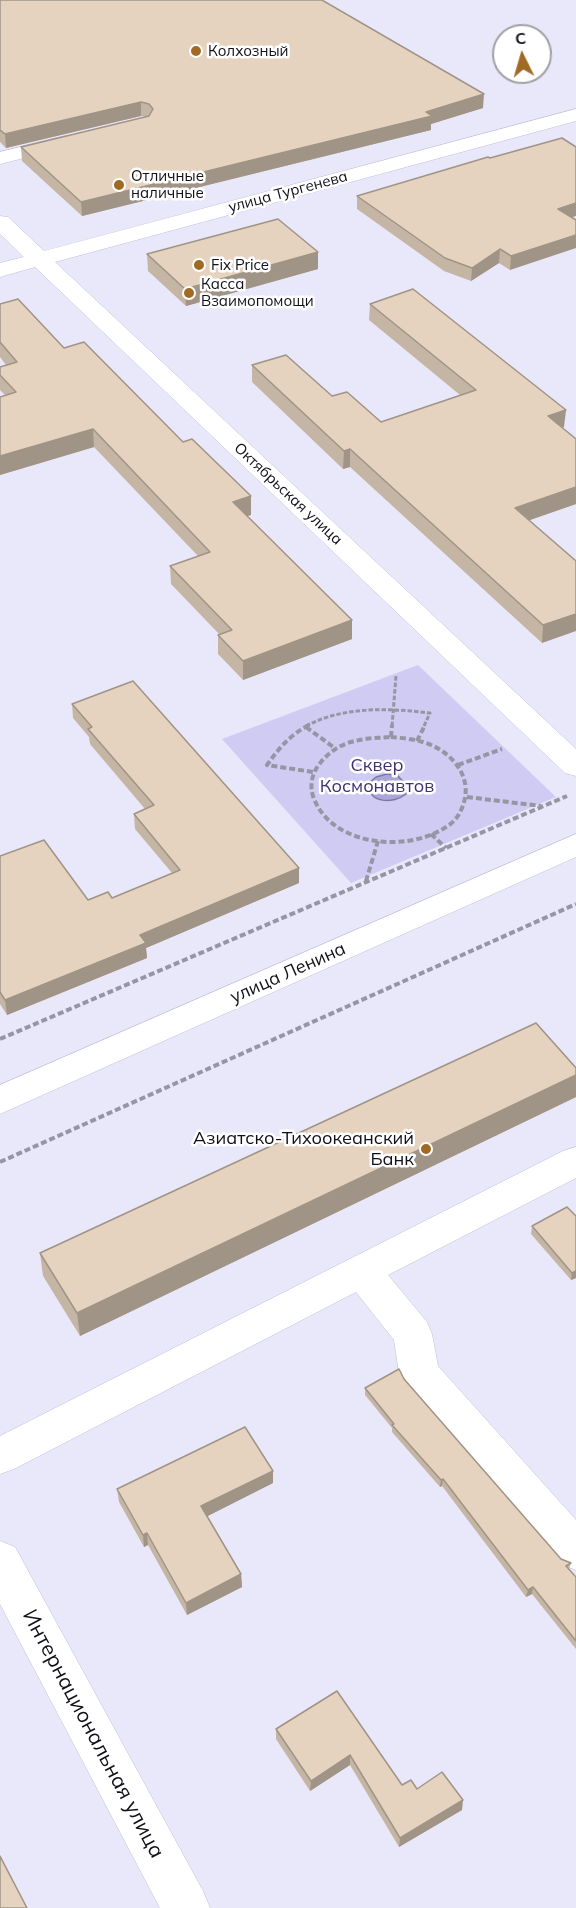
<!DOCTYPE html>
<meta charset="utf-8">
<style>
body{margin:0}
#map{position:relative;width:576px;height:1908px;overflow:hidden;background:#e9e8fb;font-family:Mulish,sans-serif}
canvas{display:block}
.north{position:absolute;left:492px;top:24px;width:60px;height:60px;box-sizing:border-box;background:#fff;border:2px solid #a09fa3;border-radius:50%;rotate:355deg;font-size:16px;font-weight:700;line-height:24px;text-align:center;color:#111018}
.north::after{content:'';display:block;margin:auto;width:21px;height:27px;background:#a06924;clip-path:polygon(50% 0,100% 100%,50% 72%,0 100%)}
</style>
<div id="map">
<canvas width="576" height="1908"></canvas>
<div class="north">С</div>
</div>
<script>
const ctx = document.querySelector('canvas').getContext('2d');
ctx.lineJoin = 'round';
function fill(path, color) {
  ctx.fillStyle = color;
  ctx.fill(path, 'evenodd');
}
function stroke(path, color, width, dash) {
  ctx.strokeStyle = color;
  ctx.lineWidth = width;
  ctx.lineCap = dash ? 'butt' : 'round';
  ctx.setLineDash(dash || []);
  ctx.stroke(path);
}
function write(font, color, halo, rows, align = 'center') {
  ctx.font = font + ' Mulish,sans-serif';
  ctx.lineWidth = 5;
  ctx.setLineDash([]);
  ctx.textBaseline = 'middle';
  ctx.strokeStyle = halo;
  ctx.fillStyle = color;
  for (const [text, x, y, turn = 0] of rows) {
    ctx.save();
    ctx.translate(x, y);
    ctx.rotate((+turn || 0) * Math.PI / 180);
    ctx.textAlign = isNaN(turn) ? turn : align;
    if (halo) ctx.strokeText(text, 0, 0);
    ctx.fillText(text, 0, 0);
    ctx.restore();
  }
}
fill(new Path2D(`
 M 418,665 L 556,797 L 351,883 L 222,739 Z`), '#cfcbf2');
const water = new Path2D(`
 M 387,774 L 398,776 L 408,787 L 406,794 C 394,804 367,804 369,783 L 376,777 Z`);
fill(water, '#aba6d9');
stroke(water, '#7d799f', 1.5);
const minor = new Path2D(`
 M 576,109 L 576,121 L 55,262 L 576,749 L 576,776 L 565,773 L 35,267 L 0,277 L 0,263 L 24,257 L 0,234 L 0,216 L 8,217 L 44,251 Z
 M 65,136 L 72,138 L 75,142 L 72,146 L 0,164 L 0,152 Z
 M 576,834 L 576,857 L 0,1114 L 0,1085 Z
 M 576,1147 L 576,1178 L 388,1275 L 427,1322 L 432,1334 L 438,1366 L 576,1520 L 576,1570 L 561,1564 L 405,1385 L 399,1373 L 394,1340 L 356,1292 L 14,1469 L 0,1474 L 0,1436 L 563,1151 Z
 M 0,1541 L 15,1547 L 203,1891 L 210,1908 L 160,1908 L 0,1604 Z`);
stroke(minor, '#c0bed6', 1);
stroke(new Path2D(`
 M 306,726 C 344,706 388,708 430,713 L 424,726
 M 392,726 L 396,676`), '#9695a4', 3, [4.5, 2]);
stroke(new Path2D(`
 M 309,725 C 290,735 279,748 267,765 L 313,772
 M 306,727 L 336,749
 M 391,737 C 401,738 413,739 423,742 C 447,749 470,771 465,798 C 463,808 458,819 449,825 C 410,854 330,847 313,796 C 309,784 313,771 321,762 C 329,752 341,744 355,741 C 366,738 379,738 391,737 Z
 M 391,737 L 392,725
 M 417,741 L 425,725
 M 458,765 L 502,749
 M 467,797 L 541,806
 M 431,834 L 446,848
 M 366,881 L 378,841
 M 0,1039 L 567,796
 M 0,1162 L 576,904`), '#9695a4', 4, [6, 3]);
fill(minor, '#fff');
fill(new Path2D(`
 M 0,0 L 483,108 L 431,124 L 431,130 L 82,216 L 22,161 L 21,147 L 146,117 L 141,116 L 6,148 L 0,142 Z
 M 357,196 L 572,218 L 510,270 L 499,263 L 471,281 L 444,271 L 357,209 Z
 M 147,254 L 318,269 L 186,306 L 148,271 Z
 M 0,304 L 64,348 L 183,442 L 251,496 L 251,515 L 247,516 L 352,639 L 243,680 L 218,654 L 218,635 L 220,635 L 171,584 L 170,566 L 198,556 L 94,447 L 0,475 L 0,397 L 5,395 L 0,390 L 0,367 L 6,365 L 0,357 Z
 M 370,304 L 564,427 L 562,428 L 576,439 L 576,504 L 529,520 L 576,561 L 542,643 L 350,467 L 343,469 L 252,382 L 252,365 L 332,396 L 381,422 L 460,395 L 369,320 Z
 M 72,704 L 299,883 L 146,948 L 147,958 L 7,1015 L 0,1004 L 0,856 L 88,900 L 112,898 L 172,873 L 135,829 L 134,814 L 145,809 L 90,744 L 89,737 L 73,718 Z
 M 576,1068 L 576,1097 L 80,1336 L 43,1276 L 40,1253 Z
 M 576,1216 L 576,1278 L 571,1280 L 531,1234 L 532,1226 Z
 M 404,1379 L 561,1559 L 571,1563 L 569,1569 L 576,1577 L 576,1649 L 532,1594 L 526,1597 L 442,1486 L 440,1487 L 392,1432 L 392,1428 L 365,1395 L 365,1388 Z
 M 273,1483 L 207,1516 L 241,1574 L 242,1587 L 187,1615 L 148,1545 L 144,1547 L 119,1502 L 117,1489 Z
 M 337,1691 L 402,1785 L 417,1789 L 462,1810 L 399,1847 L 350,1765 L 310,1791 L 276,1739 L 276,1729 Z`), '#c5b5a5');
fill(new Path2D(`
 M 484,94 L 483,108 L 431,124 L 431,130 L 82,216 L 81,202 L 426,112 Z
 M 141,102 L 141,116 L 6,148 L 5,134 Z
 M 576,203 L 576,216 L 556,222 L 558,209 Z
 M 576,235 L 576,248 L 510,270 L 511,256 Z
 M 500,249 L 499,263 L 471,281 L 472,268 Z
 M 318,252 L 318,269 L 186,306 L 185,289 Z
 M 566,410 L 564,427 L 546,433 L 548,416 Z
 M 93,429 L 94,447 L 0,475 L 0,456 Z
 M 350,449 L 350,467 L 343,469 L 344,451 Z
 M 576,487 L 576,504 L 513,526 L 515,508 Z
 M 251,496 L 251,515 L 234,520 L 233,502 Z
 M 576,614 L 576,631 L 542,643 L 543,625 Z
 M 352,620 L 352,639 L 243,680 L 243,661 Z
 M 299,868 L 299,883 L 146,948 L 147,958 L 7,1015 L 5,1000 L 140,935 Z
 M 576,1075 L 576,1097 L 80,1336 L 77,1313 Z
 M 576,1271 L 576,1278 L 571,1280 L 572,1273 Z
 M 273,1471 L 273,1483 L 202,1519 L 201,1506 Z
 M 443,1479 L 442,1486 L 440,1487 L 441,1480 Z
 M 147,1533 L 148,1545 L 144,1547 L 143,1535 Z
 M 241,1574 L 242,1587 L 187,1615 L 186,1603 Z
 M 533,1587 L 532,1594 L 526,1597 L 528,1590 Z
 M 350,1755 L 350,1765 L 310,1791 L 311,1781 Z
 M 463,1800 L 462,1810 L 399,1847 L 400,1838 Z`), '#a09486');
const building = new Path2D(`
 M 0,0 L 322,0 L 484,94 L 426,112 L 432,116 L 81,202 L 21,147 L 149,116 L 153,109 L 149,104 L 141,102 L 5,134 L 0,130 Z
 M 562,138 L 576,147 L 576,203 L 558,209 L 576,220 L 576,235 L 511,256 L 500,249 L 472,268 L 445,258 L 357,196 L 488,157 L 490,158 Z
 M 278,219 L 318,252 L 185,289 L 147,254 Z
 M 413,289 L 566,410 L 548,416 L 576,439 L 576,487 L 515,508 L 576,561 L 576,614 L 543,625 L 350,449 L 344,451 L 252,365 L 286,355 L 332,396 L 347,392 L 381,422 L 476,390 L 370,304 Z
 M 18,299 L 64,348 L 84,342 L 183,442 L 192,439 L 251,496 L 233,502 L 352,620 L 243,661 L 218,635 L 232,630 L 170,566 L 210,552 L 93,429 L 0,456 L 0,397 L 16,392 L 0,375 L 0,367 L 17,362 L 0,342 L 0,304 Z
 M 133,681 L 299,868 L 140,935 L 146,943 L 5,1000 L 0,992 L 0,856 L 44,840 L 88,900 L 108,892 L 112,898 L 180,870 L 134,814 L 154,805 L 88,729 L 92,727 L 72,704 Z
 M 536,1023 L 576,1068 L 576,1075 L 77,1313 L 40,1253 Z
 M 567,1207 L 576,1216 L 576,1271 L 572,1273 L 532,1226 Z
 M 399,1369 L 404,1379 L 561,1559 L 571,1563 L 566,1566 L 576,1577 L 576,1641 L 533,1587 L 528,1590 L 443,1479 L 441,1480 L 392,1425 L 394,1424 L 365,1388 Z
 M 245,1427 L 273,1471 L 201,1506 L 241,1574 L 186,1603 L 147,1533 L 143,1535 L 117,1489 Z
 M 337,1691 L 402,1785 L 411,1780 L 417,1789 L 442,1772 L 463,1800 L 400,1838 L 350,1755 L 311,1781 L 276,1729 Z
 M 0,1856 L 27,1908 L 0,1908 Z`);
fill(building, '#e5d3c0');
stroke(building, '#a09486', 1.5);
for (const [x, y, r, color] of [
 [196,51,6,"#a06924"],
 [119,185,6,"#a06924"],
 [199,265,6,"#a06924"],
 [189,293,6,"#a06924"],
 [426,1149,6,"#a06924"]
]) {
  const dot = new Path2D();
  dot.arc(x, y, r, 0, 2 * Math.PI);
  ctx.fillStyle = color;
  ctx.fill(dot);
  stroke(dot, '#fff', 2);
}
write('15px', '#111018', '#fff', [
 ["Колхозный",208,51],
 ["Отличные",131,176],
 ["наличные",131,193],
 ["Fix Price",211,265],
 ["Касса",201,284],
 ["Взаимопомощи",201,301]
], 'left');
write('15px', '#111018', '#fff', [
 ["улица Тургенева",288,192,-15],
 ["Октябрьская улица",288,494,43]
]);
write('18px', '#3f3271', '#fff', [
 ["Сквер",377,766],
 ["Космонавтов",377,787]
]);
write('18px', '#111018', '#fff', [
 ["улица Ленина",288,973,-24]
]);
write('18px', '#111018', '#fff', [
 ["Азиатско-Тихоокеанский",414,1139],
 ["Банк",414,1160]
], 'right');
write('21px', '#111018', '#fff', [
 ["Интернациональная улица",93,1734,62]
]);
</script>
